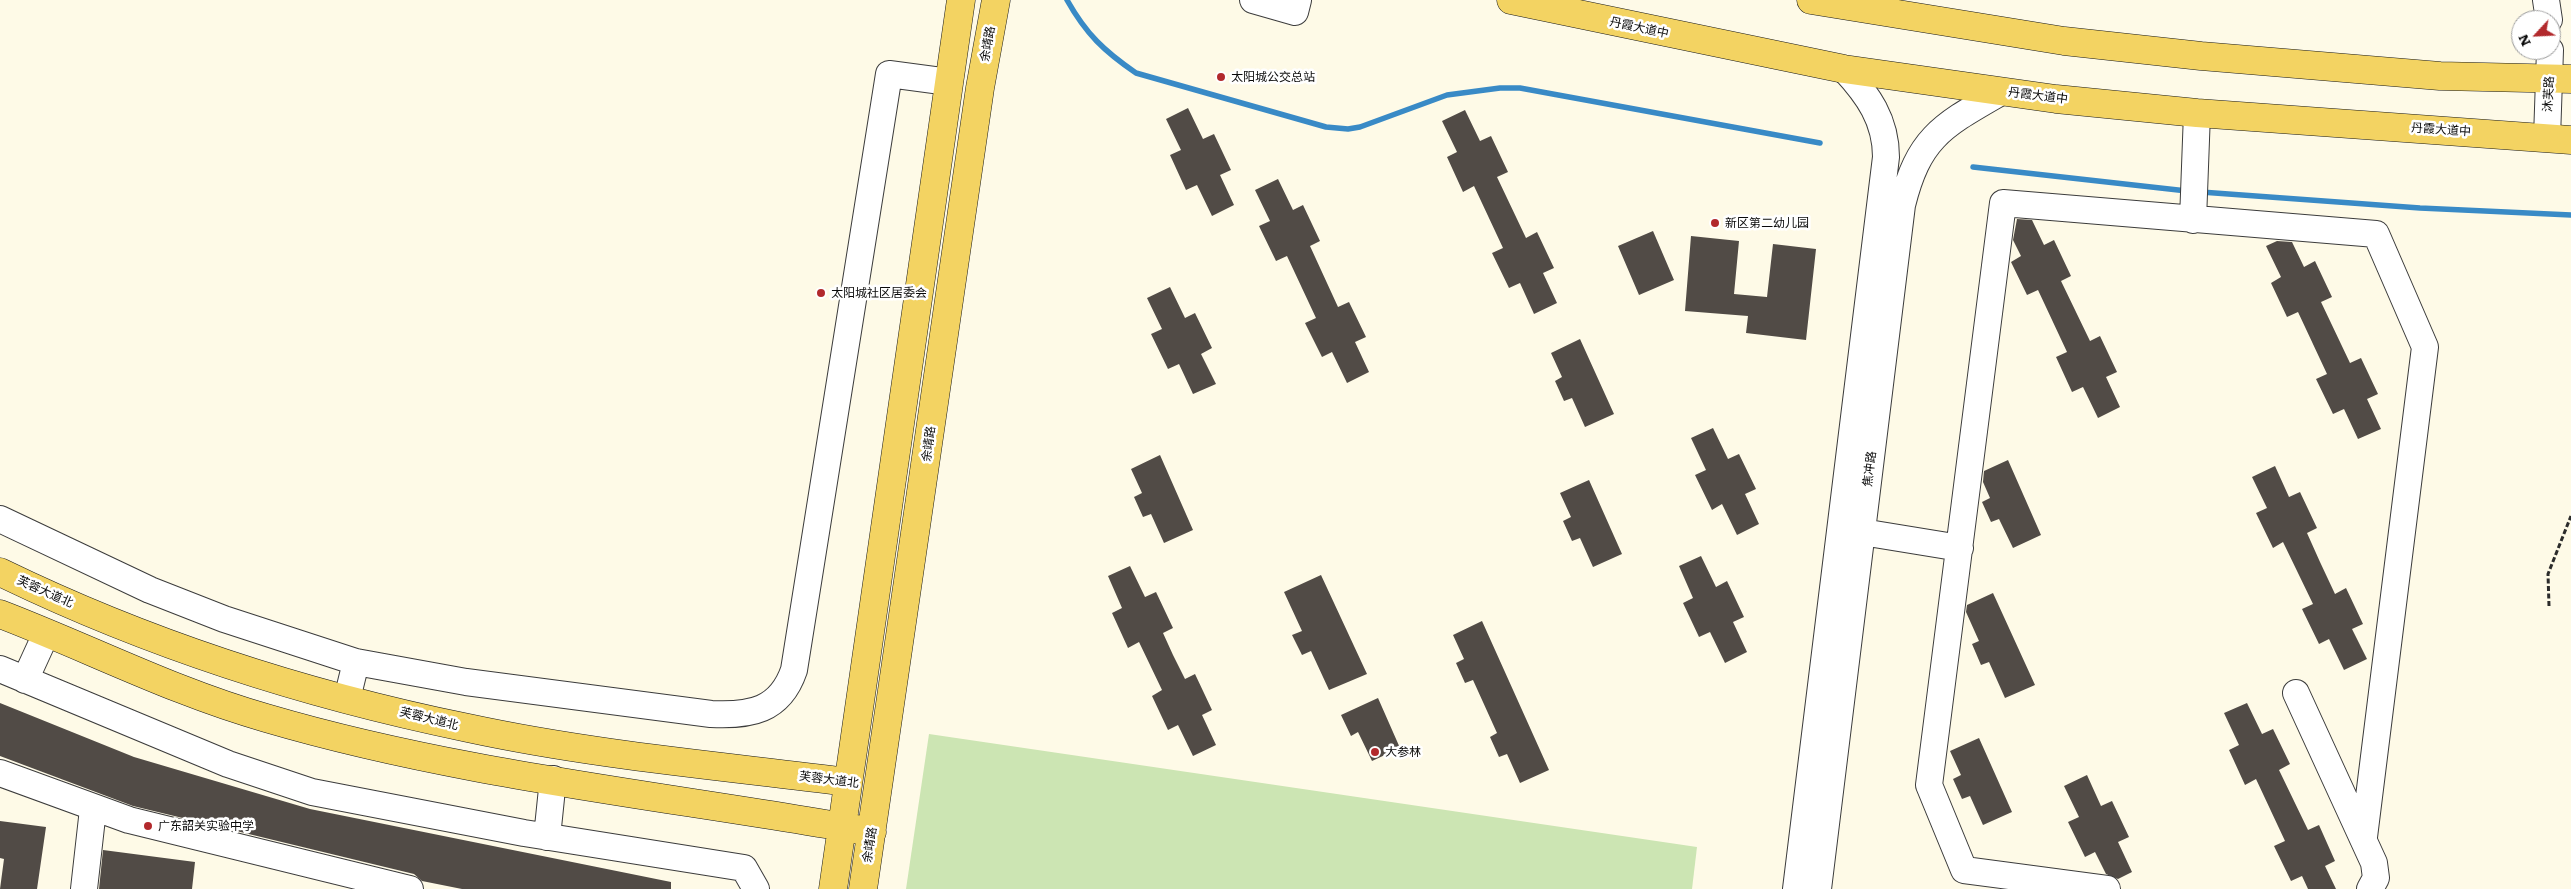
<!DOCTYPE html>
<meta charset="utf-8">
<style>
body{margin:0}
#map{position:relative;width:2571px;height:889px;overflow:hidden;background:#fefae7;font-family:Literata,serif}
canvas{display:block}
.north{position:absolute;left:2511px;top:10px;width:50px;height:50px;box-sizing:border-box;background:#fff;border:1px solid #9d9d9d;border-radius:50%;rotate:245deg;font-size:14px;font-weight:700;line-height:20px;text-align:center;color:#090909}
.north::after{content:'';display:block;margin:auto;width:18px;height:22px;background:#b2292c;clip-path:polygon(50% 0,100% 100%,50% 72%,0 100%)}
</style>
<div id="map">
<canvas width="2571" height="889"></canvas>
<div class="north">N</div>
</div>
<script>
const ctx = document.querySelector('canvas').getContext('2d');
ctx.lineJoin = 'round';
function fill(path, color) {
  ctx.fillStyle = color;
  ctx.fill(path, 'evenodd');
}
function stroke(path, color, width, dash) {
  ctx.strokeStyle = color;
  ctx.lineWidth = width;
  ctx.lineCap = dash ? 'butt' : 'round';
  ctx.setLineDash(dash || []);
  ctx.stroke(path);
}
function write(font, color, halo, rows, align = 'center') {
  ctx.font = font + ' Literata,"Noto Sans SC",serif';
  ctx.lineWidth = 5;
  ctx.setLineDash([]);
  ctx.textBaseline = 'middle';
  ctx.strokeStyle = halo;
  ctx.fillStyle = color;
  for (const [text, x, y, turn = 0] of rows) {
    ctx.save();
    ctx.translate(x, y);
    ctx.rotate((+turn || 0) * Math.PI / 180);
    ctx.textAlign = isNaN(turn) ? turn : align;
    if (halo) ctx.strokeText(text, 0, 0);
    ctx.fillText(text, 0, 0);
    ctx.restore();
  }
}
fill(new Path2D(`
 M 929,734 L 1697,847 L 1692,889 L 906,889 Z`), '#cce5b3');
stroke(new Path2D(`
 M 1067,0 C 1086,34 1104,51 1136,73 L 1326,127 L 1348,129 L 1360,127 L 1447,95 L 1500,88 L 1520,88 L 1820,143
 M 1973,167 L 2187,191
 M 2201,192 L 2420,208 L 2571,215`), '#398ac6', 5.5);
fill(new Path2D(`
 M 1188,108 L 1203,139 L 1214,134 L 1231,170 L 1220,175 L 1234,205 L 1212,216 L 1197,185 L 1186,190 L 1170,155 L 1181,150 L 1166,119 Z
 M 1465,110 L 1480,141 L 1491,136 L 1508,172 L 1497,177 L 1526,238 L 1537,232 L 1554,268 L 1543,273 L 1557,303 L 1534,314 L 1520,283 L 1509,288 L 1492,253 L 1503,248 L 1474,186 L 1463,192 L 1447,157 L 1457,152 L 1442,121 Z
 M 1278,179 L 1293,210 L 1303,205 L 1320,241 L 1310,246 L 1338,307 L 1349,302 L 1366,337 L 1355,342 L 1369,372 L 1347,383 L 1332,352 L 1322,357 L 1305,323 L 1316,318 L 1287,256 L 1276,261 L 1259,226 L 1270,221 L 1255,190 Z
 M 2017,219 L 2032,220 L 2044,245 L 2054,240 L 2071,276 L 2061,281 L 2090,341 L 2100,336 L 2117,372 L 2106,377 L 2120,407 L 2098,418 L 2083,387 L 2072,392 L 2056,357 L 2067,352 L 2038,290 L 2027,295 L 2011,262 L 2021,256 L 2013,240 Z
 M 1653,231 L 1674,280 L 1639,295 L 1618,246 Z
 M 1691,236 L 1739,241 L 1734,294 L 1767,297 L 1773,244 L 1816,249 L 1806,340 L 1746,333 L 1748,316 L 1685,311 Z
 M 2277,241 L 2292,242 L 2304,267 L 2315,261 L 2332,297 L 2321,302 L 2350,363 L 2361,358 L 2378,394 L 2367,399 L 2381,429 L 2358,439 L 2344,409 L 2333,414 L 2316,379 L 2327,374 L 2298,312 L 2287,317 L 2271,283 L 2281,277 L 2266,246 Z
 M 1170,287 L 1185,318 L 1195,313 L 1212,348 L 1201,354 L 1216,384 L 1193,394 L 1179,364 L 1168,369 L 1151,334 L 1162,329 L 1147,298 Z
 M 1580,339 L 1614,414 L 1585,427 L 1572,398 L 1564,401 L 1555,381 L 1562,377 L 1551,353 Z
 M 1713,428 L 1728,459 L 1739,454 L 1756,489 L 1745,494 L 1759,524 L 1737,535 L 1722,504 L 1712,510 L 1695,475 L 1706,470 L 1691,438 Z
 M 1160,455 L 1193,530 L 1164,543 L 1151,514 L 1143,517 L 1134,497 L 1142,493 L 1131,469 Z
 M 2008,460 L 2041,535 L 2013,548 L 1999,519 L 1991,522 L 1982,502 L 1990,498 L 1983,482 L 1984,471 Z
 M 2275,466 L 2289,497 L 2300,492 L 2317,528 L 2307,533 L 2320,562 L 2335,594 L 2346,588 L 2363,624 L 2352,629 L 2367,659 L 2344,670 L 2329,639 L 2319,644 L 2302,609 L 2313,604 L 2283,542 L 2273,548 L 2256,513 L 2267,508 L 2252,477 Z
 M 1589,480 L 1622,554 L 1593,567 L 1580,538 L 1572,541 L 1563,521 L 1571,517 L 1560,493 Z
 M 1701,556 L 1716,587 L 1727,581 L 1744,617 L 1733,622 L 1747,652 L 1725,663 L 1710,632 L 1699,637 L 1683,603 L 1693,598 L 1679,566 Z
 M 1130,566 L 1145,597 L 1156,592 L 1173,628 L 1163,633 L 1173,655 L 1185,679 L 1195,674 L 1212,710 L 1202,715 L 1216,745 L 1193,756 L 1178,725 L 1168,730 L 1152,696 L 1162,690 L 1139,642 L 1128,648 L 1112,613 L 1122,608 L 1108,576 Z
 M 1321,575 L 1367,674 L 1329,690 L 1311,651 L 1302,655 L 1292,635 L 1302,631 L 1284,592 Z
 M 1993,593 L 2035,685 L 2005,698 L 1989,662 L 1981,665 L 1972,644 L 1979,641 L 1966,612 L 1967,605 Z
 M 1482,621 L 1549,770 L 1520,783 L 1507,754 L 1499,757 L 1490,737 L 1497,733 L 1473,680 L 1465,683 L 1456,663 L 1464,659 L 1453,635 Z
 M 1378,698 L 1400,748 L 1372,761 L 1358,732 L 1351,736 L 1341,715 Z
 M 0,703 L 134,757 L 310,809 L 671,882 L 671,889 L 462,889 L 422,881 L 414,874 L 133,806 L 0,756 Z
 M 2247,703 L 2262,734 L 2273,729 L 2290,764 L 2279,770 L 2308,830 L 2319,825 L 2335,861 L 2325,866 L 2336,889 L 2308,889 L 2302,876 L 2291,881 L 2274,846 L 2285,841 L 2256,779 L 2245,785 L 2229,750 L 2239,745 L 2224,713 Z
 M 1979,738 L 2012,812 L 1983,825 L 1970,796 L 1962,799 L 1953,779 L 1961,775 L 1950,751 Z
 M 2087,775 L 2101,806 L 2112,801 L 2129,837 L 2118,842 L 2132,872 L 2118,879 L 2106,874 L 2095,852 L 2085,857 L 2068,822 L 2079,817 L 2064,786 Z
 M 0,821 L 46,827 L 37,889 L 0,889 L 4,859 L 0,858 Z
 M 103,850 L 195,862 L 192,889 L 99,889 Z`), '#514b46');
const minor = new Path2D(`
 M 1253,0 L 1295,12 L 1298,0
 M 2546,0 L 2549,20
 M 2547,138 L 2550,50
 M 2193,220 L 2197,113
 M 0,519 L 150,590 L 224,619 L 356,662 L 466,682 L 711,714 C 750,716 780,711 794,670 L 889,74 L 949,82
 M 1862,532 L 1960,548
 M 0,669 L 228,764 L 312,792 L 524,833 L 744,868 L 756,889
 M 25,680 L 46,634
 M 2296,693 L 2374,863 L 2376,878 L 2370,889
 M 347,699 L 356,662
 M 0,773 L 129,820 L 410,889
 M 547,837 L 553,779
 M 84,889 L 93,809
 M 1796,889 L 1886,157 C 1886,120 1868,95 1844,69
 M 1818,889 L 1902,205 C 1919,137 1942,126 2001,92
 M 2107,889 L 1964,870 L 1929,785 L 2003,203 L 2376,234 L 2425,347 L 2364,837`);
const major = new Path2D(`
 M 1511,0 L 1844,69 L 2056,99 L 2197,113 L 2571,140
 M 1811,0 L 2064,41 L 2201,56 L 2440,76 L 2571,79
 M 0,572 C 148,644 307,695 468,728 C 593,755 722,766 848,782
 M 0,614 C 89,648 174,692 266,718 C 463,776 670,796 872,832
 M 833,889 L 961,0
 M 863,889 L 980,88 L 996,0`);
stroke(minor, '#3c3c3c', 28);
stroke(major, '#1a1a1a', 29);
stroke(new Path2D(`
 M 2549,606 L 2548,574 L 2571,516`), '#2b2b2b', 3, [5, 2.5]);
stroke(minor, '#fff', 26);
stroke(major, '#f3d362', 28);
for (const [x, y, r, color] of [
 [1221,77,5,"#b2292c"],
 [1715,223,5,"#b2292c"],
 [821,293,5,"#b2292c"],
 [1375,752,5,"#b2292c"],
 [148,826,5,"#b2292c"]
]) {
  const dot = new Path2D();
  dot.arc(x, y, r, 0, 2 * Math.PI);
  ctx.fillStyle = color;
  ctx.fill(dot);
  stroke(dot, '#fff', 2);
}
write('12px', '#090909', '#fff', [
 ["丹霞大道中",1639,28,12],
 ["余靖路",988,44,-80],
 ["沐芙路",2549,94,-87],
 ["丹霞大道中",2038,96,7],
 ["丹霞大道中",2441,130,4],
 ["余靖路",929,444,-82],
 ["焦冲路",1870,469,-83],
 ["芙蓉大道北",45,592,24],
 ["芙蓉大道北",429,719,14],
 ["芙蓉大道北",829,780,7],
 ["余靖路",870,845,-81]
]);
write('12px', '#090909', '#fff', [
 ["太阳城公交总站",1231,77],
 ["新区第二幼儿园",1725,223],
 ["太阳城社区居委会",831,293],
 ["大参林",1385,752],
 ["广东韶关实验中学",158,826]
], 'left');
</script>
